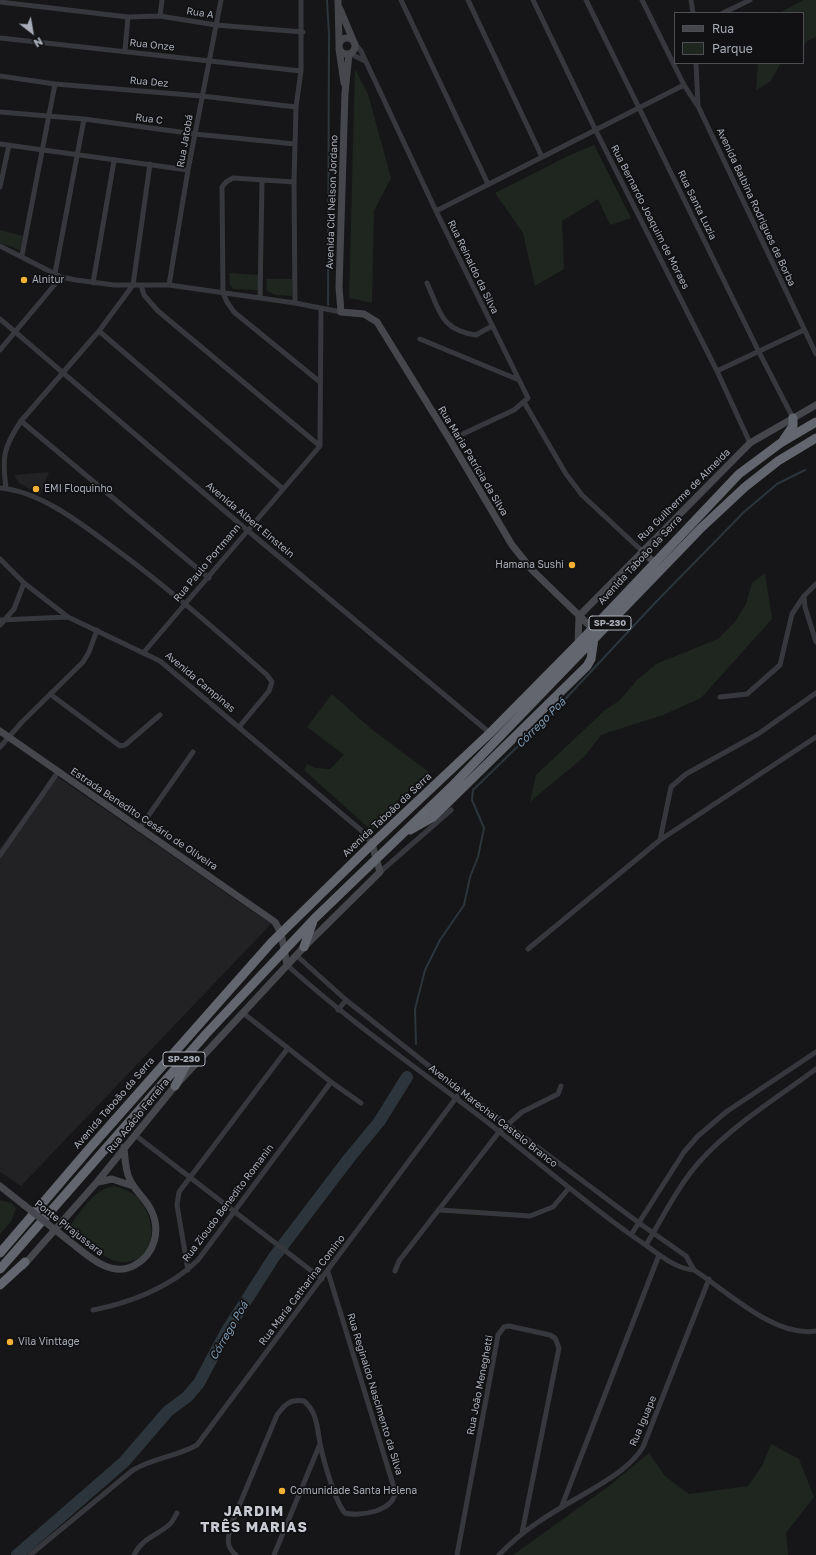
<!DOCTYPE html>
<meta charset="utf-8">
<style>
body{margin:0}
#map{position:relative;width:816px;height:1555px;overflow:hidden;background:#161618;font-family:"Golos Text",sans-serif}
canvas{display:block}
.legend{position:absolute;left:674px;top:12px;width:130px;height:52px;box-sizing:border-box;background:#111113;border:1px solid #4d4f55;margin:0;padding:5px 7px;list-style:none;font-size:12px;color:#a8adb8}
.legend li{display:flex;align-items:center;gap:8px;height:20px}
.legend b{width:20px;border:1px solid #4d4f55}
.north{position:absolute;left:12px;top:12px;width:40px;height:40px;-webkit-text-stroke:3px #111113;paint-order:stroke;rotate:149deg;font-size:11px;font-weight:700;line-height:16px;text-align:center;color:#a8adb8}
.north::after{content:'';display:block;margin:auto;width:14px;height:18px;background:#a8adb8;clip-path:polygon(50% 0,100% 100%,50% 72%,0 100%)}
</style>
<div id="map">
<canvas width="816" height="1555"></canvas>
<ul class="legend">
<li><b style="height:5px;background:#45474d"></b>Rua</li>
<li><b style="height:11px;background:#1e261f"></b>Parque</li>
</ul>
<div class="north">N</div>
</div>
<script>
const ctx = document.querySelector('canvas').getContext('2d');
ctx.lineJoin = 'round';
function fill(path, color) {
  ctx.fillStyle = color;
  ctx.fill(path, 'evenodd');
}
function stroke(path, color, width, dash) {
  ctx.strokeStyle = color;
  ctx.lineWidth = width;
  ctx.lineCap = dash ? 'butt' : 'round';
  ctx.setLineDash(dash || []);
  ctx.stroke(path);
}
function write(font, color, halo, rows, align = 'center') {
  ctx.font = font + ' "Golos Text",sans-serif';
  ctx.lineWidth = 3.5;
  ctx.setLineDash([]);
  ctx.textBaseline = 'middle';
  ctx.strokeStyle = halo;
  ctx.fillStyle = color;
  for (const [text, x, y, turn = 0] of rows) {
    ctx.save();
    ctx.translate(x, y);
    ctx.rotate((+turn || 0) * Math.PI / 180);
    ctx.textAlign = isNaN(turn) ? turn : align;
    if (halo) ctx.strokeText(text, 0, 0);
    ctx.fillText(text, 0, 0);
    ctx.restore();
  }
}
fill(new Path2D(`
 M 49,472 L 40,495 L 19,483 L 14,475 Z
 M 55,775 L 271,924 L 21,1186 L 0,1172 L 0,848 Z`), '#222225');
fill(new Path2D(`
 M 804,0 L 816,0 L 816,37 L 807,41 L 803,48 L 803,13 L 779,13 Z
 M 758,63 L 783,63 L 780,64 L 771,81 L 756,90 Z
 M 355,69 L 368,94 L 391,178 L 374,211 L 372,303 L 349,298 Z
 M 594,145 L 631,218 L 610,225 L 598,199 L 562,221 L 564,269 L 535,286 L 523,233 L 495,193 L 568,156 Z
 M 0,230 L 23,236 L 20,250 L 0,243 Z
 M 229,273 L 258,275 L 258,290 L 233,289 L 230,285 Z
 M 266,279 L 292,279 L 292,296 L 276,295 L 267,291 Z
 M 765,573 L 772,619 L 701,698 L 663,715 L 601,735 L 584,757 L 530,802 L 536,775 L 605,710 L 620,700 L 637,680 L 656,664 L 718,639 L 735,622 L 746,604 L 752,583 Z
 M 332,694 L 370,728 L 430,773 L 398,800 L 384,822 L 372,831 L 304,770 L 307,764 L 315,768 L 330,769 L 344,755 L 307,727 Z
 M 114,1186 C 122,1188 129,1191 136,1196 C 154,1212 161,1255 131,1261 C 125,1263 119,1263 113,1260 C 97,1254 81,1238 69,1227 C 81,1211 93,1190 114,1186 Z
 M 0,1200 L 11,1203 L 16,1208 L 11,1222 L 0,1234 Z
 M 771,1444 L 799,1459 L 814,1497 L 786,1533 L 788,1555 L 513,1555 L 609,1486 L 649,1453 L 665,1476 L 689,1494 L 748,1486 L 762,1466 Z`), '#1e261f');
stroke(new Path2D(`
 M 327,0 L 329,35 L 328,305
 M 416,1044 L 415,1009 L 425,970 L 440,940 L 464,905 L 470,877 L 478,857 L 484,828 L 472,800 L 473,790 L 556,709 L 654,604 L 744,512 L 777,484 L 805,470`), '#2c353c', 2);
stroke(new Path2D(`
 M 17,1555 L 124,1462 L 168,1411 L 187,1397 L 199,1383 L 226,1332 L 274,1257 L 350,1157 L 379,1122 L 407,1077`), '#2c353c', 12);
stroke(new Path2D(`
 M 301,0 L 301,71 L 296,107 L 294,182 L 233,178 L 226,182 L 222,187 L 223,293 L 227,302 L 234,312 L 320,382
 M 401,0 L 488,184
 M 468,0 L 542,157
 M 533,0 L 596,131 L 717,371 L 750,443
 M 586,0 L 759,352 L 793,418
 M 642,0 L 684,85 L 697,105
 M 691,0 L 693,13
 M 0,2 L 128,17 L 160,16 L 216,25 L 303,32
 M 723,13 L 750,0
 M 160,16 L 162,0
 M 0,38 L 301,71
 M 355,44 L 361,51 L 436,211 L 528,398 L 514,410 L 450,440
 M 125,51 L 128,17
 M 351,54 L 365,61
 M 696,63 L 698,106 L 816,354
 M 0,76 L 55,84 L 202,96 L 296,107
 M 0,112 L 84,119 L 195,134 L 295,144
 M 0,144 L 188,170
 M 294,182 L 295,303
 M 0,187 L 9,145
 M 436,211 L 684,85
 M 0,246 L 61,277 L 76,280 L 114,285 L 169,285 L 295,303 L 341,312
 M 22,255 L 55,84
 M 55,273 L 84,119
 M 93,283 L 114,161
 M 427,283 C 440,312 441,330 476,335 L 492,326
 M 141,285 L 144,295 L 158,311 L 320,446
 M 169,285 L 188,170 L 221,0
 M 260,298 L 262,181
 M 0,319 L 247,530 L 490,733
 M 99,331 L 283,489
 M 420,339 L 519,380
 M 0,350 L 61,277
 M 717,371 L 804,330
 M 524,402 L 566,474 L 582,495 L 642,551
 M 21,421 L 209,578
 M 0,488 C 39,491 79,522 110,545 C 165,585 216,630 267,675 L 272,682 L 269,691 L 239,727
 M 6,488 C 2,457 3,448 21,421 L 99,331 L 133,285 L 150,164
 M 0,559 L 24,583 L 68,617 L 160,661 L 362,831 L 372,844
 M 804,596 L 805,607 L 816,642
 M 0,620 L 68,617
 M 0,625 L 14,609 L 24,583
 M 144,652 L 320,446 L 321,308
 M 50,694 L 120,746 L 125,745 L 160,715
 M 720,697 L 747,694 L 780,665 L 792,614 L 804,596 L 816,584
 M 0,747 L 22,722 L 83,662 L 89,652 L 97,630
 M 139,829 L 193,752
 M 660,840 L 671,787 L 686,774 L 758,734 L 816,693
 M 0,855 L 58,772
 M 380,872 L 451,810
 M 528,949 L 660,840 L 816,737
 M 296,955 L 346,1000 L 429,1066 L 639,1223 L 686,1256 L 694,1270
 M 287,965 C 351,1023 423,1072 491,1125 C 542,1165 591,1208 644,1244 C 659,1254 675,1269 694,1270 C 727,1291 775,1338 816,1331
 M 338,1010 L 346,1000
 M 243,1013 L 331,1082 L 361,1103
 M 135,1135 L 322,1279
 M 440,1210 L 530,1216 L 553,1207 L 569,1188
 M 631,1235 L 684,1152 L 698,1136 L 726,1112 L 816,1052
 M 646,1245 C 663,1217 679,1184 701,1160 C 734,1124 777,1098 816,1069
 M 188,1270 L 177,1205 L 179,1192 L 288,1048
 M 395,1271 L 399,1261 L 499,1132 L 522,1112 L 558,1094 L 561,1086
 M 93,1310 C 130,1303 171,1287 198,1260 L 331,1082
 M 561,1508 L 659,1255
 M 30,1555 L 133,1470 C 155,1457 176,1457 197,1445 L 462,1090
 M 134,1555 C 142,1538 157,1536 170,1524 C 173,1521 175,1516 177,1513
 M 236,1555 C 225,1546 228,1537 231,1525 L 277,1415 C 285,1404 290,1399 304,1401 C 317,1412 317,1427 320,1443 C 323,1459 335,1502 345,1513 C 360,1517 395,1511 395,1491 L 328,1272
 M 274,1555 L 320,1444
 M 457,1555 L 498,1335 L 504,1327 L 509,1326 L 550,1335 L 555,1338 L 559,1348 L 522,1533
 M 499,1555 C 524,1528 555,1511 586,1493 C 607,1480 630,1468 643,1447 L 709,1279`), '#37383d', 5);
stroke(new Path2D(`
 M 338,0 L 339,43
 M 340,9 L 353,40
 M339 46a8 8 0 1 1 16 0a8 8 0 1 1-16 0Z
 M 339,49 L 344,83
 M 349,54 L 345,93 L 339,287 L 341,312 L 364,314 L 377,322 L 450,440 L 512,545 L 532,570 L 592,628
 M 642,551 L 658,566
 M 579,616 L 750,443 L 816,405
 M 578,644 L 579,616
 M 0,731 L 275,922 L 281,933 L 287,965
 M 98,1182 L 112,1179 L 133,1186
 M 0,1186 L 24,1205
 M 78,1248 C 94,1261 114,1277 135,1265 C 155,1254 161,1230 151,1210 C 146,1199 135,1191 130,1180 C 125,1170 125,1159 124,1147
 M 23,1266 L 97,1182 L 175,1086 L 304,947 L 380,872 L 372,844`), '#45474d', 7);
stroke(new Path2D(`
 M 784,439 L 793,426 L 793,418
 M 410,830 L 433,817 L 587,666 L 591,659 L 594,638
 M 304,947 L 313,921
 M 175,1086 L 188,1061
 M 0,1253 L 89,1149 L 271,943 L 372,844 L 490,733 L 578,644 L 739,474 L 782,442 L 816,422
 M 0,1269 L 206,1034 L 314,919 L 451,787 L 700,529 L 745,487 L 778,461 L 816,438
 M 0,1285 L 25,1262`), '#63666e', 9);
stroke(new Path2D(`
 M 24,1205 L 78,1248`), '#45474d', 7);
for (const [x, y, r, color] of [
 [24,280,4,"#f2b134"],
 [36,489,4,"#f2b134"],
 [572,565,4,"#f2b134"],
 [10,1342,4,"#f2b134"],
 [282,1491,4,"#f2b134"]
]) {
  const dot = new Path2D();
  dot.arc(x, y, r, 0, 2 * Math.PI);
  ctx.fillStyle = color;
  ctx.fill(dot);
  stroke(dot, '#111113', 1.5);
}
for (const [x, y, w] of [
 [610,623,42],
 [184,1059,42]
]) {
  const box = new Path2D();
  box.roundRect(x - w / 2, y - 7, w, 14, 3);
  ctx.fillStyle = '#111113';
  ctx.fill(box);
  stroke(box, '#a8adb8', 1);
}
write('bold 9px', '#a8adb8', null, [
 ["SP-230",610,623],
 ["SP-230",184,1059]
]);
write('10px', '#a8adb8', '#111113', [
 ["Rua A",200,13,9],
 ["Rua Onze",152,45,6],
 ["Rua Dez",149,82,5],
 ["Rua C",149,119,8],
 ["Rua Jatobá",185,141,-80],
 ["Avenida Cid Nelson Jordano",332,202,-88],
 ["Rua Santa Luzia",697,205,64],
 ["Avenida Balbina Rodrigues de Borba",756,207,65],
 ["Rua Bernardo Joaquim de Moraes",650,217,63],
 ["Rua Reinaldo da Silva",473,267,64],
 ["Rua Maria Patrícia da Silva",473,461,59],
 ["Rua Guilherme de Almeida",684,495,-45],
 ["Avenida Albert Einstein",250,520,40],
 ["Avenida Taboão da Serra",640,560,-47],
 ["Rua Paulo Portmann",207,563,-50],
 ["Avenida Campinas",200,682,40],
 ["Avenida Taboão da Serra",387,815,-43],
 ["Estrada Benedito Cesário de Oliveira",144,819,34],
 ["Avenida Taboão da Serra",114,1103,-49],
 ["Rua Acácio Ferreira",138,1116,-51],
 ["Avenida Marechal Castelo Branco",493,1116,38],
 ["Rua Zioudo Benedito Romanin",228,1203,-53],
 ["Ponte Pirajussara",69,1228,38],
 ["Rua Maria Catharina Comino",302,1290,-53],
 ["Rua João Meneghetti",480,1385,-79],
 ["Rua Reginaldo Nascimento da Silva",375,1394,73],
 ["Rua Iguape",643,1421,-67]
]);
write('10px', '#a8adb8', '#111113', [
 ["Alnitur",32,280],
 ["EMI Floquinho",44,489],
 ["Hamana Sushi",564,565,"right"],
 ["Vila Vinttage",18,1342],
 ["Comunidade Santa Helena",290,1491]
], 'left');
write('italic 11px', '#7f9bb3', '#111113', [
 ["Córrego Poá",541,723,-45],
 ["Córrego Poá",229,1331,-60]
]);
ctx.letterSpacing = '1px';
write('bold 14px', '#c9ccd4', '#111113', [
 ["JARDIM",254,1512],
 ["TRÊS MARIAS",254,1528]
]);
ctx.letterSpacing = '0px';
</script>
